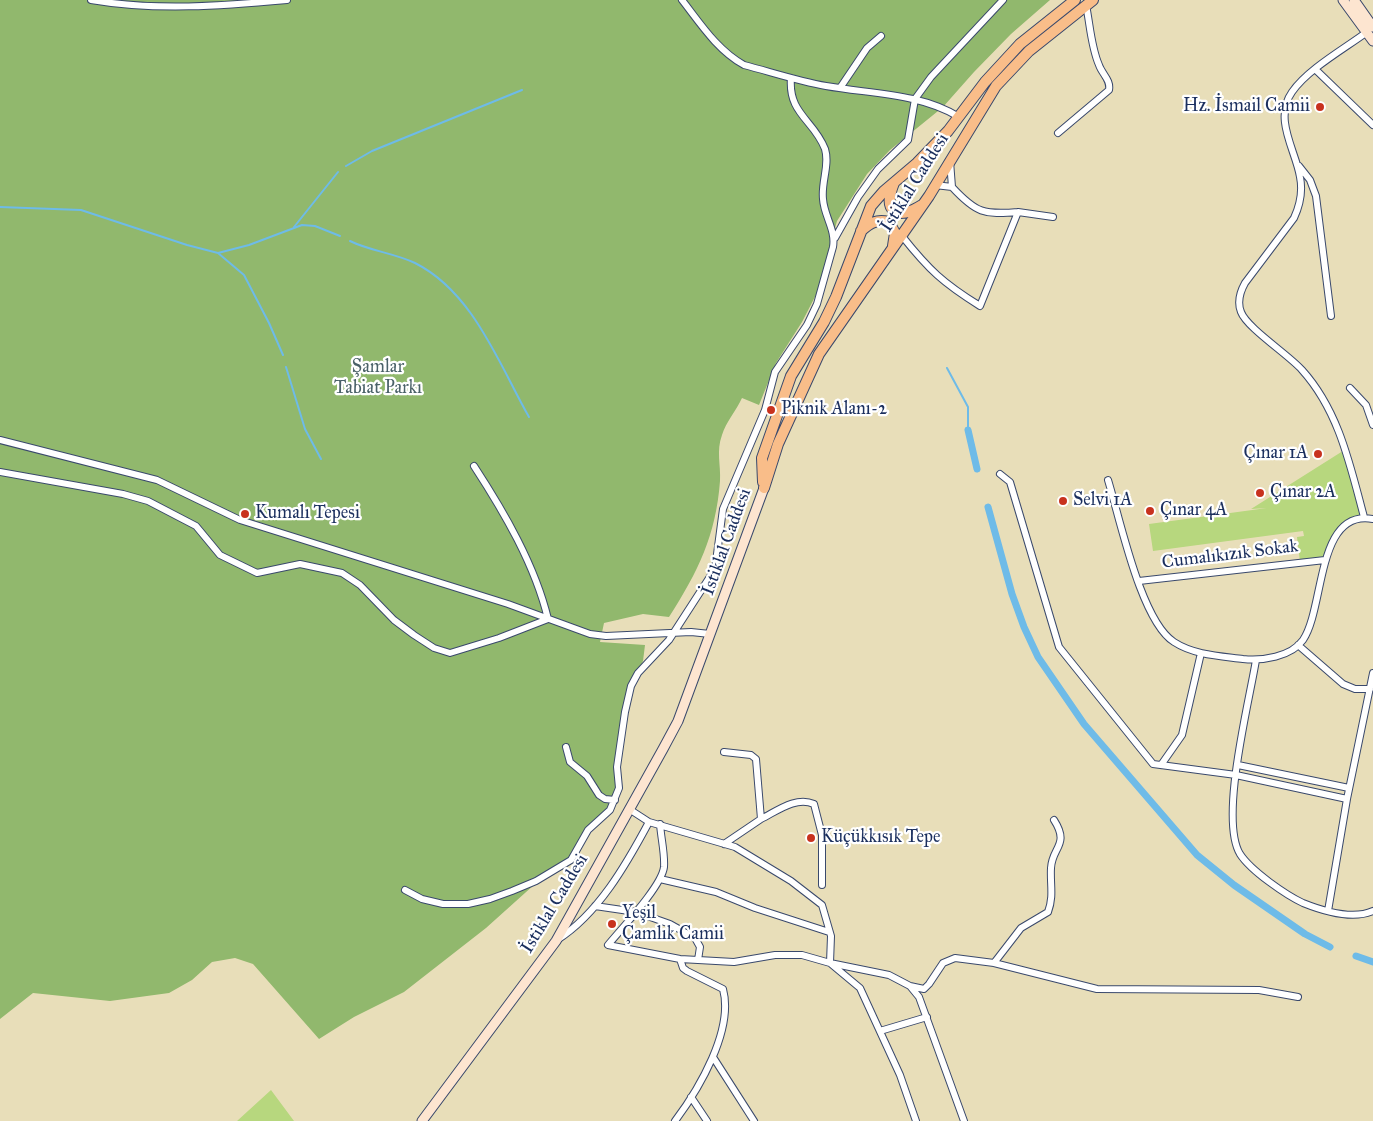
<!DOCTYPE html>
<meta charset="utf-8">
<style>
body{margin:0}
canvas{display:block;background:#e8deb9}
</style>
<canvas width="1373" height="1121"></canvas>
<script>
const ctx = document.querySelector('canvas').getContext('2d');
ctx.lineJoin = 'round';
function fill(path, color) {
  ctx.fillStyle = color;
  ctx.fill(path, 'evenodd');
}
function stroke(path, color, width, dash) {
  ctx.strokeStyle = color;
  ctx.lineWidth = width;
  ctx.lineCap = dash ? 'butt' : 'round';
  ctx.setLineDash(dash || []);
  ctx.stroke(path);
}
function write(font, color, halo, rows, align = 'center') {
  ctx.font = font + ' "IM FELL Great Primer",serif';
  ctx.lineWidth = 4.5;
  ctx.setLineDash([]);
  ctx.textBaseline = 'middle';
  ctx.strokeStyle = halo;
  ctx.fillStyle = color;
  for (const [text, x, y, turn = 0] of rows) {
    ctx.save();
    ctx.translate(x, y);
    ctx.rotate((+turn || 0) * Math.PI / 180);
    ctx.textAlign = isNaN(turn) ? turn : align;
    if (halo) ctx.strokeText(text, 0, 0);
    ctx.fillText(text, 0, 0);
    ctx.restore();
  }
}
fill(new Path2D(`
 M 1346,449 L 1364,517 L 1344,525 L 1325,560 L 1300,562 L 1297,537 L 1304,536 L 1303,531 L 1153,551 L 1149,524 L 1267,508 L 1251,509 Z
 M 271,1090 L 294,1121 L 237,1121 Z`), '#b7d77e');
fill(new Path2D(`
 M 0,0 L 1050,0 L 1011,34 L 974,72 L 943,107 L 890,150 L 867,174 L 837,221 L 818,291 L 802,322 L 776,363 L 759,405 L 742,398 C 736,411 726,422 722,435 C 716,451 721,465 720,481 C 716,535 698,572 669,617 L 643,614 L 604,623 L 600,642 L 645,645 L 643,661 L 631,686 L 617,767 L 619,788 L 615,800 L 592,827 L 571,860 L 535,884 L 486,928 L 404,992 L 354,1017 L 319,1039 L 253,964 L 235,958 L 212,962 L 192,980 L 169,993 L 110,1001 L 33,993 L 0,1019 Z`), '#91b86d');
stroke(new Path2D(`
 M 346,166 L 372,151 L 522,90
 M 0,207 L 81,210 L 187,245 L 218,253 L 249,245 L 302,225 L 315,226 L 340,236
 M 294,227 L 338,172
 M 350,241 C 370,251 394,253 415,263 C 473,292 499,364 529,417
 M 218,253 L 244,275 L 269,323 L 283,355
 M 286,367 L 305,429 L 321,459
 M 947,368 L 968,407 L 968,430`), '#6ebbe8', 2);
stroke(new Path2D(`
 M 968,430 L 977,469
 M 988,507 L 1012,594 L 1024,627 L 1038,657 L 1084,724 L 1197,855 L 1234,885 L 1305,934 L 1330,947
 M 1356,956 L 1373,962`), '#6ebbe8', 7);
const minor = new Path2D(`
 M 91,0 C 155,11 222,6 287,0
 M 682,0 C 700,23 717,50 744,65 C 771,72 798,81 826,86 C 871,94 920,93 959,117
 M 1316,70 L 1373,125
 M 840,88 L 867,48 L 881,36
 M 1058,133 L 1109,90 C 1111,80 1102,74 1099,65 C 1091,47 1090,24 1086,5
 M 1299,166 L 1310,180 L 1316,196 L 1331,316
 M 935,185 L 952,187 L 950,161
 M 1018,212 L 1053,217
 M 902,236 C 929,270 943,283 980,306 L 1018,212 C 984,215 976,213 952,187
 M 835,238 L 858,197 L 878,169 L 908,140 L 915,99 L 931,77 L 1003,0
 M 1350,388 L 1366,405 L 1373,425
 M 0,440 L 157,480 L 240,520 L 508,604 L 590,634 L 606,636 L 691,632 L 710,634
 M 0,472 L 123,494 L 148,501 L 196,526 L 220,555 L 257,573 L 300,564 L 342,573 L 360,585 L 394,620 L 414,635 L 434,648 L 450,653 L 499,638 L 548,619 C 535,565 504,512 474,466
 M 1000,474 L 1010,482 L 1059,647 L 1153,764 L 1236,775 L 1347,799
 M 1108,480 C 1120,519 1141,621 1174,642 C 1194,655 1220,656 1243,659 C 1262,661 1291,657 1303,640 C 1325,608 1316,508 1373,519
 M 1364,517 C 1350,465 1339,411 1302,370 C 1289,355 1247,328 1241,312 C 1237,302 1240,292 1245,283 L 1294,218 C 1300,205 1303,192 1300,177 C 1296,151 1273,119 1292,92 C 1308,69 1344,49 1367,32
 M 1139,581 L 1325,560
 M 1298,645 L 1343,684 L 1355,689 L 1370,689
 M 1256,660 C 1249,703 1219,819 1240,854 C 1251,871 1286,895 1303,903 C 1323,911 1353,920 1373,911
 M 566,747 L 570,762 L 587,776 L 599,795 L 605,799 L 615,800
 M 724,752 L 751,755 L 756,759 L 761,819 L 724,844
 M 1161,765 L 1182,735 L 1201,653
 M 1238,765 L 1349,788
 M 629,809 L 649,822 L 735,847 L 791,881 L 822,905 L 831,936 L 830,963 L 860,988 L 900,1075 L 916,1121
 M 761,819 C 777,811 796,796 814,804 L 822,835 L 822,885
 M 660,824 C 661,838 665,854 664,867 C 662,886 621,929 608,945 L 680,959 L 734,962 L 775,955 L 802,955 L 830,963 L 889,975 L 910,986 L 919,997 L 964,1121
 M 660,879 L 716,892 L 755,908 L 829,932
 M 405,890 L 422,899 L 443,904 L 468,904 L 490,899 L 512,891 L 536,881 L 571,860 L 588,830 L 610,810 L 619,788 L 617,767 L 625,712 L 631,686 L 638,673 L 669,640 L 715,569 L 723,509 L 765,410 L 775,372 L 807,325 L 817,304 L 833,247 C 836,230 824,216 823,199 C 821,182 830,165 825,149 C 814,120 788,114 791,78
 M 595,906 L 636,912 L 670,924 L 695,938 L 700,947 L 698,960
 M 1328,911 L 1347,799 L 1373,673
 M 557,940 C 598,914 626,865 649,822
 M 994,963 L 1021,928 L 1048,912 C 1054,896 1050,884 1051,868 C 1052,847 1070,845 1054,820
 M 910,986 L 924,989 L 929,984 L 943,963 L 955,958 L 994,963 L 1097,989 L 1259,990 L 1298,997
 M 880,1031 L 927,1017
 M 713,1057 L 754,1121
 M 691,1097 L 707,1121
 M 675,1121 C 699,1089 734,1030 723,989 L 687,971 L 683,968 L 680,959`);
const secondary = new Path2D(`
 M 1343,0 L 1373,41
 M 1354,0 L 1373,27
 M 422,1121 L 556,941 L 663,749 L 678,721 L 764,488`);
const primary = new Path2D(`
 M 894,183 C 882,212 897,221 922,205
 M 861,231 C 870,223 876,219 889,222 L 895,233 L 893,246
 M 763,482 L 762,458 L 791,376 L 824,322 L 836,297 L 871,206 L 884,191 L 917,163 L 948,131 L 985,82 L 1020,44 L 1075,0
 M 764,488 L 778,444 L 819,354 L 929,196 L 996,86 L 1029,51 L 1093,0`);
stroke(minor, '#3a496c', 8);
stroke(secondary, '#3a496c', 11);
stroke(primary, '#3a496c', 12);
stroke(minor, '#fff', 6);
stroke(secondary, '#fde5d0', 9);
stroke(primary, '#f9bd89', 10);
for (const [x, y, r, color] of [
 [1320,107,5,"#c8321e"],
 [771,410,5,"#c8321e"],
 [1318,454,5,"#c8321e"],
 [1260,493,5,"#c8321e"],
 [1063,501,5,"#c8321e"],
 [1150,511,5,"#c8321e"],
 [245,514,5,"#c8321e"],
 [811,838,5,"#c8321e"],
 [612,924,5,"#c8321e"]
]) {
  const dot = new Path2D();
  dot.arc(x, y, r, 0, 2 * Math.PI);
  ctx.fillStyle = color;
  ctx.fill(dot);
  stroke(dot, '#fff', 2);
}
write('18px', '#1b2f5e', '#fff', [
 ["Hz. İsmail Camii",1310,107,"right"],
 ["Piknik Alanı-2",781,410],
 ["Çınar 1A",1308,454,"right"],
 ["Çınar 2A",1270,493],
 ["Selvi 1A",1073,501],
 ["Çınar 4A",1160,511],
 ["Kumalı Tepesi",255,514],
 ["Küçükkısık Tepe",821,838],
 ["Yeşil",622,914],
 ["Çamlık Camii",622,935]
], 'left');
write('18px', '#1b2f5e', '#fff', [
 ["İstiklal Caddesi",915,183,-58],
 ["İstiklal Caddesi",727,542,-70],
 ["Cumalıkızık Sokak",1230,555,-7],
 ["İstiklal Caddesi",555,904,-59]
]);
write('18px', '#4a6168', '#fff', [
 ["Şamlar",378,368],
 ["Tabiat Parkı",378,389]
]);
</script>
